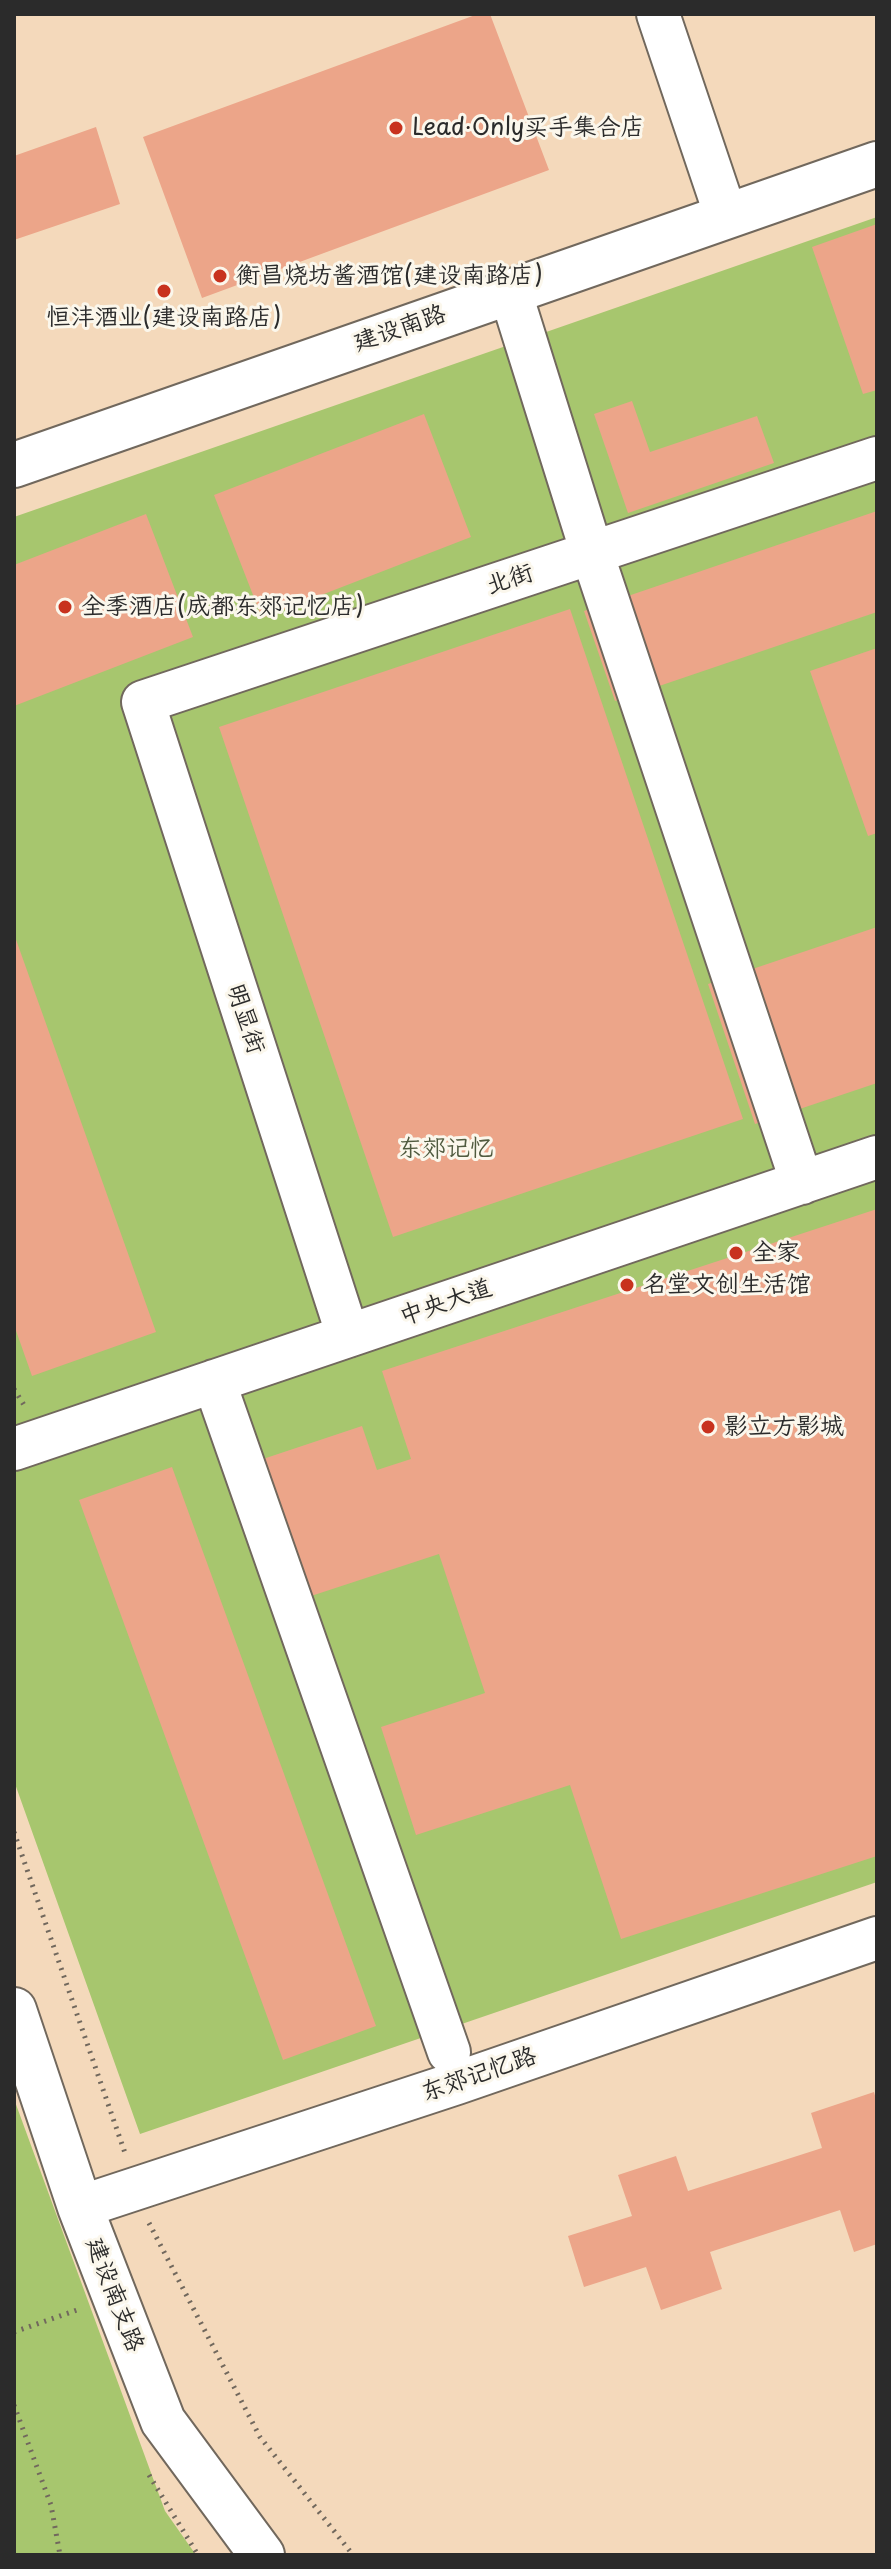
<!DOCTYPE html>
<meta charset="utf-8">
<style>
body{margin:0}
#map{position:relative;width:891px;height:2569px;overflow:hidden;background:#f4d9bb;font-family:"Playpen Sans",sans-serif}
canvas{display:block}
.frame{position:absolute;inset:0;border:16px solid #2b2b2b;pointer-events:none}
</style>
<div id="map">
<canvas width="891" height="2569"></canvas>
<div class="frame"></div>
</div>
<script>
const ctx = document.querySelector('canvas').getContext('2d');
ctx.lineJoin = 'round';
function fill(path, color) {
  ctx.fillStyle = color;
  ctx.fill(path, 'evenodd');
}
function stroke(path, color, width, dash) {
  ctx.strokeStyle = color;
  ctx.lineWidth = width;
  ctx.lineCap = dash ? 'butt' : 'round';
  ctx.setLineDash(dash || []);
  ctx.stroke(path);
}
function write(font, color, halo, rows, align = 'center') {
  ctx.font = font + ' "Playpen Sans","LXGW WenKai TC",sans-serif';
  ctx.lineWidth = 6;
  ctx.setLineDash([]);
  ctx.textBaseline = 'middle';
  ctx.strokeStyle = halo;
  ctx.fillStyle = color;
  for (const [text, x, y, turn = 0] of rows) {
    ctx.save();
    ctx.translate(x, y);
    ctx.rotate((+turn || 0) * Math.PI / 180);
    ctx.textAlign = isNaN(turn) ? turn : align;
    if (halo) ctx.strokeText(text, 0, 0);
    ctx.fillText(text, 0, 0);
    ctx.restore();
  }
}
fill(new Path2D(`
 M 877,217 L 877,1882 L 140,2134 L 14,1781 L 14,517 Z
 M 14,2099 L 165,2511 L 196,2555 L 14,2555 Z`), '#a7c66e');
fill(new Path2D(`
 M 478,14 L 490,14 L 549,170 L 202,298 L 143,137 Z
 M 96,127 L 120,204 L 14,240 L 14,156 Z
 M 877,224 L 877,390 L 863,394 L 812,247 Z
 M 632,401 L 650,452 L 757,416 L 774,463 L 628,513 L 594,414 Z
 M 424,414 L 471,537 L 262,618 L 214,495 Z
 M 877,511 L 877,612 L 615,701 L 584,611 Z
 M 146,514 L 193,637 L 14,706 L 14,565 Z
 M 570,609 L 743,1119 L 393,1237 L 219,727 Z
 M 877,648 L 877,833 L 868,836 L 810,671 Z
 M 877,927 L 877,1083 L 755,1124 L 708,984 Z
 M 14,934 L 156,1332 L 32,1376 L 14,1325 Z
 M 877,1209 L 877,1856 L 621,1939 L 570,1785 L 416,1835 L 381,1727 L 485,1693 L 439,1554 L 305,1598 L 260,1460 L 362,1426 L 377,1470 L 411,1459 L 382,1371 Z
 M 172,1467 L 376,2026 L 283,2060 L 79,1500 Z
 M 874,2092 L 877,2103 L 877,2244 L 854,2252 L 840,2210 L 710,2252 L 722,2289 L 661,2310 L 646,2267 L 584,2287 L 568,2236 L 632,2216 L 618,2175 L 676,2156 L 688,2191 L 822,2148 L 811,2113 Z`), '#eca589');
const street = new Path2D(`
 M 658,14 L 726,216
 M 510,291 L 592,553 L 802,1183
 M 348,1336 L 143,702 L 877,458
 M 214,1381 L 449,2052
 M 14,1449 L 877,1157
 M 80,2207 L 457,2083 L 877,1938`);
const secondary = new Path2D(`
 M 14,465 L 877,164
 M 14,2010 L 80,2207 L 163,2421 L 262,2555`);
stroke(street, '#71685d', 46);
stroke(secondary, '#71685d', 48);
stroke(new Path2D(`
 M 14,1389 L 24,1405
 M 14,1832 L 125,2153
 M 149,2223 L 260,2437 L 353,2555
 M 14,2332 L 77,2310
 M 14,2405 L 51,2505 L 60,2555
 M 149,2475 L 198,2555`), '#71685d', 5, [2, 6]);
stroke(street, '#fff', 42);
stroke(secondary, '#fff', 44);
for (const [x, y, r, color] of [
 [396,128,8,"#c8321e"],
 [220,276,8,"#c8321e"],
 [164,291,8,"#c8321e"],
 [65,607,8,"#c8321e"],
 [736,1253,8,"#c8321e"],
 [627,1285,8,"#c8321e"],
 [708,1427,8,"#c8321e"]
]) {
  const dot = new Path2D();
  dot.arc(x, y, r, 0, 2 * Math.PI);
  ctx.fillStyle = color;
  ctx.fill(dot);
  stroke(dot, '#fbf7ec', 3);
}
write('24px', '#2b2b2b', '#fbf7ec', [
 ["Lead·Only买手集合店",412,128],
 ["衡昌烧坊酱酒馆(建设南路店)",236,276],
 ["恒沣酒业(建设南路店)",164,318,"center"],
 ["全季酒店(成都东郊记忆店)",81,607],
 ["全家",752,1253],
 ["名堂文创生活馆",643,1285],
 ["影立方影城",724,1427]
], 'left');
write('24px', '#2b2b2b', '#fbf7ec', [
 ["建设南路",400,329,-19],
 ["北街",510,580,-18],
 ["明显街",245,1019,72],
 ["中央大道",446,1303,-19],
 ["东郊记忆路",479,2075,-19],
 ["建设南支路",114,2295,69]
]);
write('24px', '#505a3f', '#fbf7ec', [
 ["东郊记忆",446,1149]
]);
</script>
